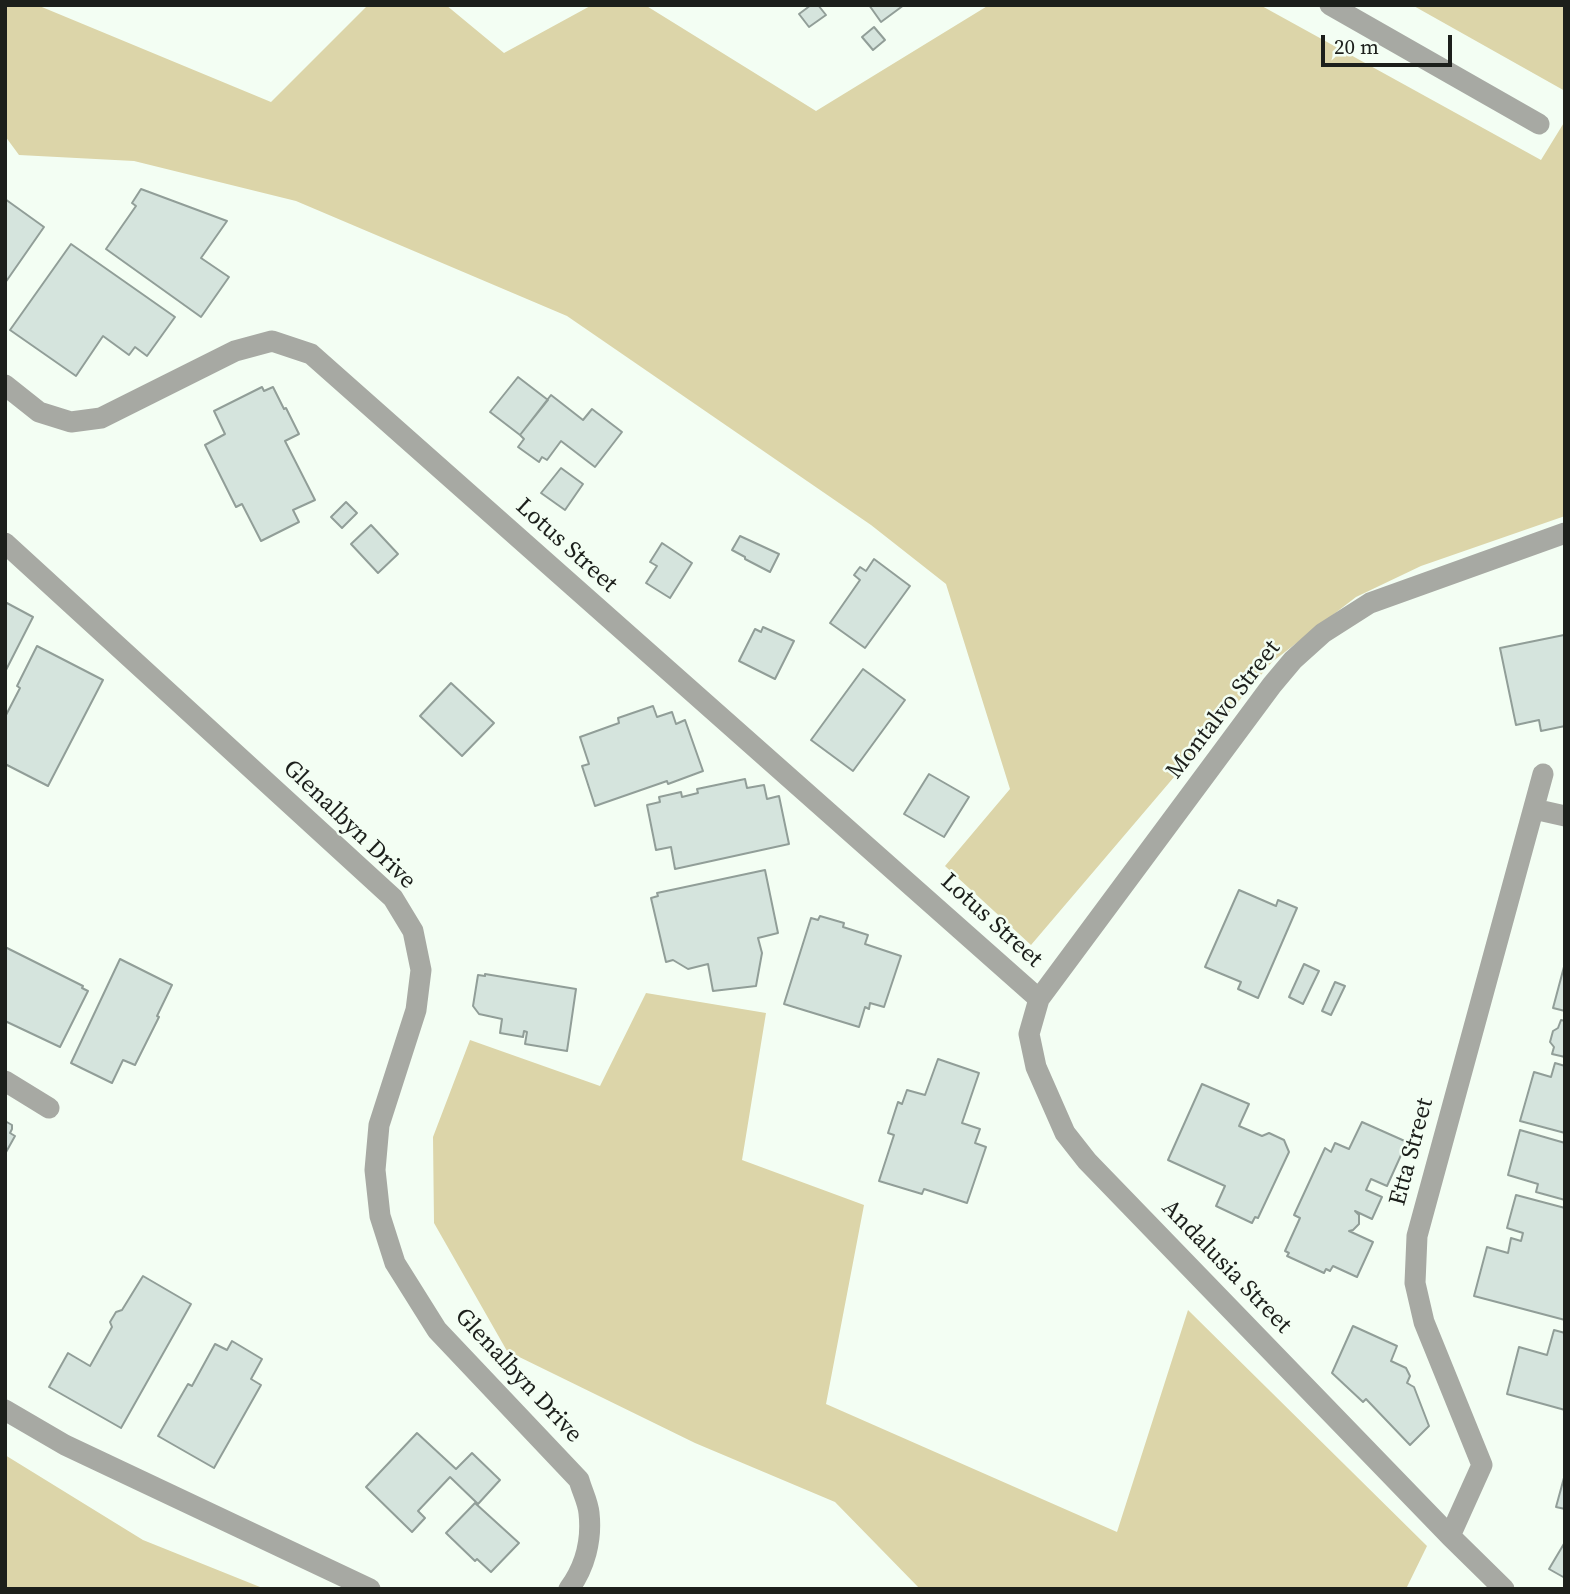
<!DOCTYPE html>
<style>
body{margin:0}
#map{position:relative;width:1570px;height:1594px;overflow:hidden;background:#f3fef3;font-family:"Source Serif 4",serif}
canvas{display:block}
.frame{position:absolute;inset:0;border:7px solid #1c1f1b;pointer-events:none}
.scale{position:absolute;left:1321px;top:35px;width:131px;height:32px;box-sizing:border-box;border:4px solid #1c1f1b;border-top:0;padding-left:9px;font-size:21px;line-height:24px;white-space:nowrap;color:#1c1f1b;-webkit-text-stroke:5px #f3fef3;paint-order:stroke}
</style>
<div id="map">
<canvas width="1570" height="1594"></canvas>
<div class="frame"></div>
<div class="scale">20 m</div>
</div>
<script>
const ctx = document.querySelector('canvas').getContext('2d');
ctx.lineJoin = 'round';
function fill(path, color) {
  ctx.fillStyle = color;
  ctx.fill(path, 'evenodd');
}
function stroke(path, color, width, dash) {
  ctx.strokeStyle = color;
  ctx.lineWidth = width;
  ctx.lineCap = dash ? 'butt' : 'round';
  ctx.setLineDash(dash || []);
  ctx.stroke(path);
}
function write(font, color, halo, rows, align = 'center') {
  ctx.font = font + ' "Source Serif 4",serif';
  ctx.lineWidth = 5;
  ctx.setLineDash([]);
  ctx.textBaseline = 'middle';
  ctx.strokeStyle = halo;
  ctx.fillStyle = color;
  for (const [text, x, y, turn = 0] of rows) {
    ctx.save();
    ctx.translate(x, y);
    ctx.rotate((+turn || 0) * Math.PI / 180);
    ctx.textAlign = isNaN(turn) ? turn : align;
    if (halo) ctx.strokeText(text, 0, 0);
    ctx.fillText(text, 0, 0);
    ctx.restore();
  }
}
fill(new Path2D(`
 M 5,5 L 37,5 L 271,102 L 368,5 L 446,5 L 504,53 L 592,5 L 645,5 L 816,111 L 989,5 L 1260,5 L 1541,160 L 1565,121 L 1565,516 L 1421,566 L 1356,597 L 1272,662 L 1031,945 L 945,866 L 1010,789 L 946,584 L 871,525 L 567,316 L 296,201 L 134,161 L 19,155 L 5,136 Z
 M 1412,5 L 1565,5 L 1565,91 Z
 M 646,993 L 766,1013 L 742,1160 L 864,1205 L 826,1404 L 1117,1532 L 1188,1310 L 1427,1546 L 1406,1589 L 920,1589 L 835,1502 L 695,1443 L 507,1351 L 434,1223 L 433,1137 L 470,1040 L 600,1086 Z
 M 5,1455 L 143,1540 L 265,1589 L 5,1589 Z`), '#dcd5a9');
const building = new Path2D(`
 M 811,5 L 818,5 L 826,15 L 809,27 L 799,14 Z
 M 869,5 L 904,5 L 881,22 Z
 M 874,27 L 885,40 L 873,50 L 862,37 Z
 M 141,189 L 227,221 L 201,258 L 229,277 L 201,317 L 106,249 L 136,206 L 132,203 Z
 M 5,199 L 44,227 L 5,283 Z
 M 71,244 L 175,317 L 147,356 L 135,347 L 129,355 L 103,336 L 76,376 L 10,330 Z
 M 518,377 L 548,400 L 520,435 L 490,412 Z
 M 262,387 L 264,391 L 273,387 L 284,409 L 286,408 L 299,434 L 285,441 L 315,500 L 293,510 L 299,522 L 261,541 L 242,504 L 236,507 L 205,445 L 225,434 L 214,411 Z
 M 551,395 L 583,420 L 592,409 L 622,432 L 595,467 L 561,441 L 547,460 L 542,457 L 539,462 L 518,447 L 524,439 L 520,435 Z
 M 561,468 L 583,484 L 565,510 L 541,493 Z
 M 346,502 L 357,513 L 342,528 L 331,517 Z
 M 371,525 L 398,554 L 378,573 L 351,544 Z
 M 740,536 L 779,554 L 770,572 L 745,559 L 745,557 L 732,550 Z
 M 662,543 L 692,563 L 670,598 L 646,583 L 657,566 L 650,562 Z
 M 874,559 L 910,586 L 865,648 L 830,623 L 860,580 L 854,575 L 860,567 L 866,571 Z
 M 5,602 L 33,617 L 5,672 Z
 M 763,627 L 794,641 L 775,679 L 739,661 L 755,629 L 761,632 Z
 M 1564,635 L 1565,726 L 1541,731 L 1539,720 L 1516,725 L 1500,648 Z
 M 37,646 L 103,680 L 48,786 L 5,764 L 5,717 L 20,688 L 17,686 Z
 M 863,669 L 905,700 L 853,771 L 811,740 Z
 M 451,683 L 494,723 L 462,756 L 420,716 Z
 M 653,706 L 657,717 L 672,712 L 676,724 L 685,720 L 703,771 L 668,784 L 667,781 L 595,806 L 582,766 L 589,764 L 580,737 L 619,723 L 618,718 Z
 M 929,774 L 969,797 L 944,837 L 904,814 Z
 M 745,779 L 747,788 L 764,785 L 767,799 L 779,796 L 789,844 L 675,869 L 671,847 L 656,850 L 647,805 L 660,802 L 659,797 L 681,792 L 682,797 L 698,793 L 697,789 Z
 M 765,870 L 778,933 L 758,938 L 762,953 L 756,986 L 713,991 L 708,964 L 688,969 L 673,960 L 666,962 L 651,898 L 658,896 L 657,893 Z
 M 1239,890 L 1276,906 L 1278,900 L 1297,908 L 1258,998 L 1238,989 L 1241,982 L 1205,967 Z
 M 820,916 L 844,923 L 843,927 L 868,935 L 865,944 L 901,956 L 884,1007 L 870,1003 L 869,1009 L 865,1007 L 859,1027 L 784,1004 L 811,918 L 818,920 Z
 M 5,947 L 83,986 L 82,988 L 88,991 L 60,1047 L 5,1021 Z
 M 120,959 L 172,985 L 157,1016 L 159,1017 L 135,1065 L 123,1060 L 112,1083 L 71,1063 Z
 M 1565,963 L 1565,1011 L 1553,1008 Z
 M 1304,964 L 1319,971 L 1303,1004 L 1289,997 Z
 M 485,974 L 576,989 L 567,1051 L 525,1044 L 527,1032 L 524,1031 L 523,1037 L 500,1033 L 502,1019 L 479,1014 L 473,1006 L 478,975 L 485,976 Z
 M 1335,982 L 1345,986 L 1331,1015 L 1322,1011 Z
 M 1561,1020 L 1565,1021 L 1565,1057 L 1552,1054 L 1554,1047 L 1550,1042 L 1553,1031 L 1558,1028 Z
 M 938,1059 L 979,1073 L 962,1123 L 980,1129 L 975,1143 L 986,1147 L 967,1203 L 924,1189 L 922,1194 L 879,1181 L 894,1135 L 888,1133 L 898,1102 L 902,1104 L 907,1090 L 925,1095 Z
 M 1555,1063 L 1565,1066 L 1565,1133 L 1520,1121 L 1534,1072 L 1551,1077 Z
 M 1202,1084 L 1249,1104 L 1239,1126 L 1262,1136 L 1269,1133 L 1284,1140 L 1289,1152 L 1258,1218 L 1255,1217 L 1252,1223 L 1216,1206 L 1225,1186 L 1168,1160 Z
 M 5,1121 L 12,1125 L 12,1129 L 10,1133 L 15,1136 L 5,1154 Z
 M 1362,1122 L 1407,1142 L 1387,1186 L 1371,1179 L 1366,1190 L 1382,1197 L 1372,1219 L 1355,1211 L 1359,1215 L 1359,1224 L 1353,1230 L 1349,1231 L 1373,1242 L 1357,1277 L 1333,1266 L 1330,1271 L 1326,1269 L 1324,1273 L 1287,1256 L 1289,1253 L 1285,1251 L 1300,1218 L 1294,1215 L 1325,1148 L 1331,1152 L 1335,1143 L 1349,1149 Z
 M 1520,1130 L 1565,1143 L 1565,1200 L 1536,1192 L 1538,1184 L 1508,1175 Z
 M 1516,1195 L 1565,1208 L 1565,1320 L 1474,1296 L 1487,1247 L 1508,1253 L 1511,1238 L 1521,1241 L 1523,1233 L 1507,1228 Z
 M 143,1276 L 191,1304 L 121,1428 L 49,1387 L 68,1353 L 90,1366 L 112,1327 L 110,1322 L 116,1312 L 122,1310 Z
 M 1353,1326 L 1397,1346 L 1391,1361 L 1406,1368 L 1410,1376 L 1407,1383 L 1414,1387 L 1429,1426 L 1410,1445 L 1366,1399 L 1363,1402 L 1332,1373 Z
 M 1554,1330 L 1565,1333 L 1565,1410 L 1507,1394 L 1519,1347 L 1547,1355 Z
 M 232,1341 L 262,1359 L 251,1379 L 261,1385 L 214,1468 L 158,1436 L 188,1384 L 192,1386 L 215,1344 L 227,1350 Z
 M 417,1433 L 456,1469 L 472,1453 L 500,1480 L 478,1504 L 450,1477 L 418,1511 L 425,1518 L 412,1532 L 366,1487 Z
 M 1565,1474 L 1565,1509 L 1556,1507 Z
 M 475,1503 L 519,1543 L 491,1572 L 477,1559 L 475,1561 L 446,1533 Z
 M 1565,1542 L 1565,1578 L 1549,1569 Z`);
fill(building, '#d5e4dd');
stroke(building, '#919e98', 2);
stroke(new Path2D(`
 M 1330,5 L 1539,124
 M 5,385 L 39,412 L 71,422 L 101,418 L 235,351 L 272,341 L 311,354 L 1039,999
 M 5,543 L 393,898 L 413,931 L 421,970 L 416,1010 L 379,1125 L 375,1170 L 380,1216 L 395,1263 L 437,1330 L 579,1480 C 582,1491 588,1502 589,1513 C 592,1540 585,1567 569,1589
 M 1534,809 L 1565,816
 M 5,1081 L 49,1108
 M 5,1410 L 65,1445 L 370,1589
 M 1450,1536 L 1482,1465 L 1424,1322 L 1415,1283 L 1417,1236 L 1543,774
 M 1504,1589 L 1450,1536 L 1087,1161 L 1065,1133 L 1036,1067 L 1029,1034 L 1039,999 L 1272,685 L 1293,660 L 1323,633 L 1370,603 L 1565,533`), '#a7a9a3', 21);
write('24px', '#1c1f1b', '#f3fef3', [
 ["Lotus Street",566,546,42],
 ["Montalvo Street",1224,710,-52],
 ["Glenalbyn Drive",349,825,44],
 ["Lotus Street",991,921,42],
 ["Etta Street",1412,1152,-75],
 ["Andalusia Street",1226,1267,46],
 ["Glenalbyn Drive",518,1376,47]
]);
</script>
